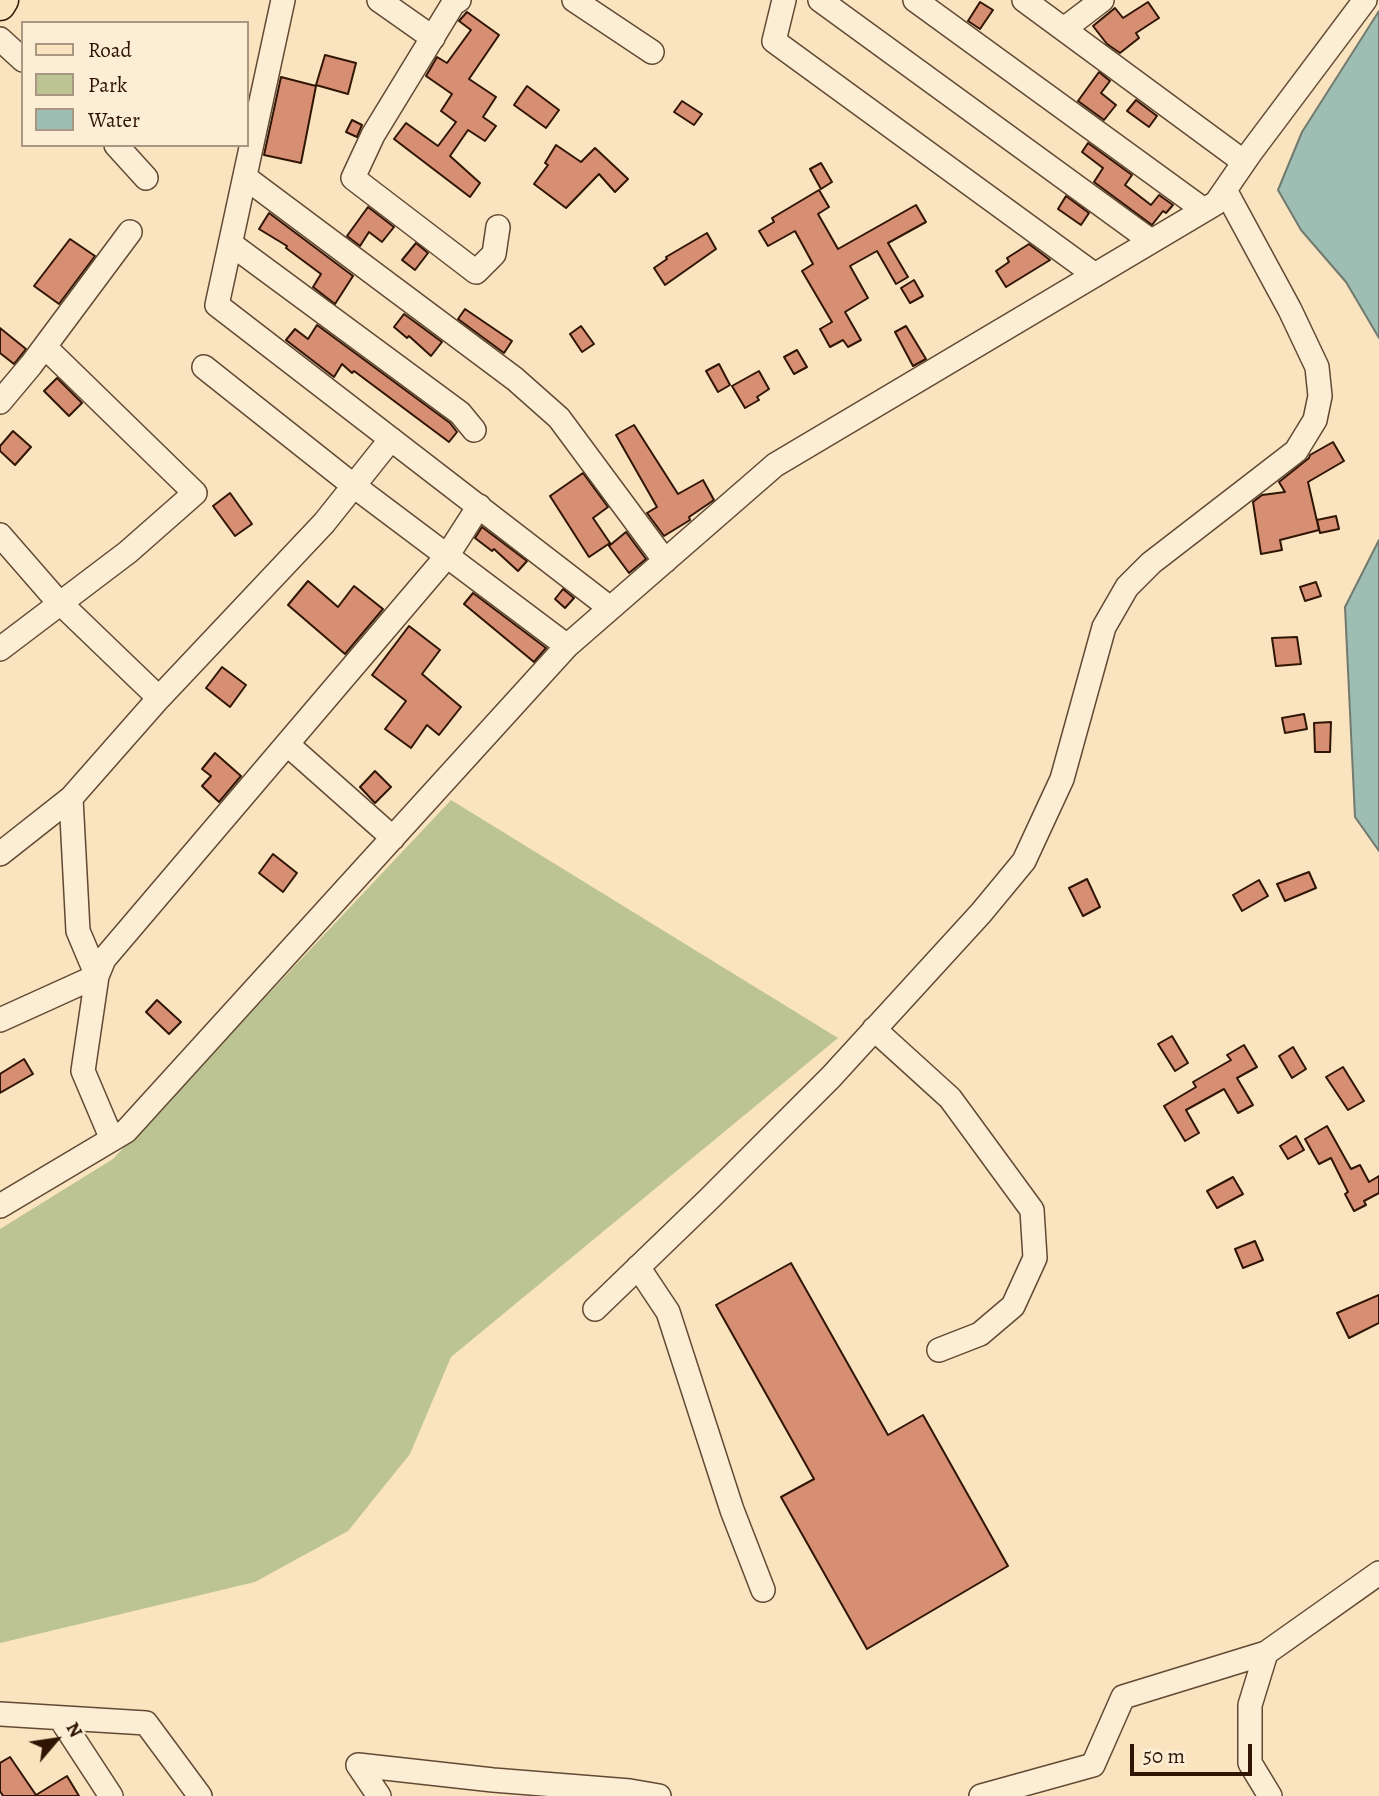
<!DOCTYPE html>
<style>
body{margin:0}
#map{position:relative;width:1379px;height:1796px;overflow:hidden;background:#fae4bf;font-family:Alegreya,serif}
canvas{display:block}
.legend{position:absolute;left:21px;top:21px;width:228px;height:126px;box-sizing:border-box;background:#fcedd5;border:2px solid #aa9781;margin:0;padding:9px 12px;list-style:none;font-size:21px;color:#301504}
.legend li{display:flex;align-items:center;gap:14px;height:35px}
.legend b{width:35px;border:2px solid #aa9781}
.north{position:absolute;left:21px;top:1705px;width:70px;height:70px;-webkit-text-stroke:5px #fcedd5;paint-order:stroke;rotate:61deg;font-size:19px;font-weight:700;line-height:28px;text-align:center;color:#301504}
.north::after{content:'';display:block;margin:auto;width:24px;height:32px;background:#301504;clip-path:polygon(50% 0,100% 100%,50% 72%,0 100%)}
.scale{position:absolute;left:1130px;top:1744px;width:122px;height:32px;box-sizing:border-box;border:4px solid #301504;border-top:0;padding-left:9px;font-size:21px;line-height:24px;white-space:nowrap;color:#301504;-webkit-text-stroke:5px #fcedd5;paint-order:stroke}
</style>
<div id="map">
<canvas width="1379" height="1796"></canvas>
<ul class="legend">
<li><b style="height:9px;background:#fae4bf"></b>Road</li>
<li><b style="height:19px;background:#bcc493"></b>Park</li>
<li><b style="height:19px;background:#9ebeb4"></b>Water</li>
</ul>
<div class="north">N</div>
<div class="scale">50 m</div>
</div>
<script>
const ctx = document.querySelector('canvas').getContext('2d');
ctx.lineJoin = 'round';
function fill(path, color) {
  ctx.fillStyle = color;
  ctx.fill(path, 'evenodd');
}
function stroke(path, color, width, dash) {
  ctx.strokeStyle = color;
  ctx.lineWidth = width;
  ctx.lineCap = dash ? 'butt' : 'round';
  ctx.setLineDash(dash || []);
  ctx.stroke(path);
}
fill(new Path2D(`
 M 451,800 L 838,1038 L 451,1357 L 410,1454 L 348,1531 L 255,1582 L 0,1643 L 0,1229 L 113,1159 Z`), '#bcc493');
const water = new Path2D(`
 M 1379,11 L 1379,338 L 1346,282 L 1301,230 L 1278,190 L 1302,132 Z
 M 1379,540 L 1379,851 L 1355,817 L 1345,607 Z`);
fill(water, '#9ebeb4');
stroke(water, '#727a6e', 2);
const building = new Path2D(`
 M 980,2 L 993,10 L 980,29 L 968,21 Z
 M 1148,2 L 1159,18 L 1136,33 L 1139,38 L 1120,53 L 1107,44 L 1093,26 L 1115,8 L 1123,18 Z
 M 467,12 L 499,35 L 469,79 L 496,97 L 483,117 L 496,126 L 485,141 L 468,130 L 450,156 L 480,183 L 470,197 L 394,139 L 406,123 L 438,146 L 456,122 L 441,111 L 452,94 L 426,76 L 437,57 L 447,63 L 471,30 L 459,21 Z
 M 325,55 L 356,63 L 348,94 L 316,85 Z
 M 1099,72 L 1110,81 L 1101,93 L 1116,105 L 1104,120 L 1078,101 Z
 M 281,77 L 316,86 L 301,163 L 264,155 Z
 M 527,86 L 559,110 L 546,128 L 514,105 Z
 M 1136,100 L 1157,116 L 1149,127 L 1127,111 Z
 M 682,101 L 702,114 L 694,125 L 674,112 Z
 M 352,120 L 362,125 L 357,137 L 346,132 Z
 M 1088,143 L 1132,175 L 1125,185 L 1151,205 L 1159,195 L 1173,205 L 1166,213 L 1163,211 L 1152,225 L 1094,182 L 1103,168 L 1082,152 Z
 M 556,145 L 581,162 L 595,148 L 628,179 L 615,192 L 599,174 L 566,208 L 534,184 L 548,165 L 545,163 Z
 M 821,163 L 832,182 L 821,189 L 810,169 Z
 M 819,190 L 829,207 L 818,214 L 838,249 L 916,205 L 926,222 L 888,243 L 908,277 L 896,284 L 877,251 L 850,266 L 868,298 L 845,312 L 861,340 L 848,347 L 843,340 L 830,347 L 820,329 L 832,322 L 802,271 L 813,264 L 795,231 L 768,246 L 759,231 L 774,222 L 772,218 Z
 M 1066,196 L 1089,213 L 1081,225 L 1058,209 Z
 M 368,207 L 394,227 L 382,242 L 369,232 L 360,246 L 347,236 Z
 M 269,213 L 353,276 L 335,304 L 313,287 L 321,274 L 286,248 L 287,246 L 259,229 Z
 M 707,233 L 716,249 L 665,285 L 654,268 L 667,259 L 666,257 Z
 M 70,239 L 95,256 L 59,304 L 34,286 Z
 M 416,243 L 428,253 L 415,270 L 402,260 Z
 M 1029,244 L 1050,260 L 1006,287 L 996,271 L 1009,262 L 1007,258 Z
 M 914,280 L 923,296 L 910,303 L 901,288 Z
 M 465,309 L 512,341 L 504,353 L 458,319 Z
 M 404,314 L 442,342 L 431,356 L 409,336 L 407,338 L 394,327 Z
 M 317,325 L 450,423 L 457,432 L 449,442 L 354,371 L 352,373 L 342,364 L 334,377 L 286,340 L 295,329 L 308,339 Z
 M 581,326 L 594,344 L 582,352 L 570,334 Z
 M 906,326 L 926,359 L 913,366 L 895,332 Z
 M 0,328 L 26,349 L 14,364 L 0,353 Z
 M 797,350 L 807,367 L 794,374 L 784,357 Z
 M 719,364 L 730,385 L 718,392 L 706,371 Z
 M 759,371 L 769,389 L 757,397 L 759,400 L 745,408 L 732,386 Z
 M 57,378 L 82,403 L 69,416 L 44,391 Z
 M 634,425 L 678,494 L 703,480 L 714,500 L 689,517 L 690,520 L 664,536 L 647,513 L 657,507 L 616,435 Z
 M 13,431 L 31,447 L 15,465 L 0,451 L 0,446 Z
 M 1333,442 L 1344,461 L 1308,482 L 1319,530 L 1280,540 L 1282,550 L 1261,554 L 1253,502 L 1262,495 L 1285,492 L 1279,482 L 1309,458 L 1310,455 Z
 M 583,473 L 608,507 L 593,518 L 610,543 L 589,557 L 550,496 Z
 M 230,493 L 252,524 L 235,536 L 213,506 Z
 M 1336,516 L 1339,529 L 1320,533 L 1317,520 Z
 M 482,527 L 527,561 L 518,571 L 494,549 L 492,551 L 475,538 Z
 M 626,532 L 646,559 L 629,573 L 609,546 Z
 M 308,581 L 338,607 L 354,586 L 383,609 L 345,654 L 288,605 Z
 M 1316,582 L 1321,596 L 1305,601 L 1300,587 Z
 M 563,589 L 574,598 L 565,608 L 555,599 Z
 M 473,593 L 546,648 L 534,662 L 464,604 Z
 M 409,626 L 440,650 L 422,674 L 461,707 L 439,735 L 427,725 L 411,748 L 385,729 L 406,701 L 372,675 Z
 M 1297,637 L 1301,664 L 1276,666 L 1272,638 Z
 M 222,667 L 246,685 L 230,707 L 206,688 Z
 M 1304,714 L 1307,729 L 1285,733 L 1282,718 Z
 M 1331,722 L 1330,752 L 1315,752 L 1314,723 Z
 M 215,753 L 241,776 L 219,802 L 202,786 L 211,776 L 202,769 Z
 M 375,771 L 391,787 L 375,803 L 360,787 Z
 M 273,854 L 297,873 L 283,892 L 259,873 Z
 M 1309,872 L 1316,888 L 1285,901 L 1277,884 Z
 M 1087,879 L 1100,907 L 1083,916 L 1069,888 Z
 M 1259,880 L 1268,896 L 1242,911 L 1233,895 Z
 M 157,1000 L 181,1022 L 169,1034 L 146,1012 Z
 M 1172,1036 L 1188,1063 L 1175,1071 L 1158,1044 Z
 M 1244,1045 L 1257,1067 L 1237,1078 L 1253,1105 L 1238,1113 L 1224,1089 L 1186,1110 L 1199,1133 L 1185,1141 L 1164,1106 L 1196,1087 L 1193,1082 L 1231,1060 L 1227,1055 Z
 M 1293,1047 L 1306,1069 L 1292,1078 L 1279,1056 Z
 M 24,1059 L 33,1074 L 0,1093 L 0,1074 Z
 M 1343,1067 L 1364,1101 L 1348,1110 L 1326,1077 Z
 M 1327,1126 L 1351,1169 L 1360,1165 L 1369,1182 L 1379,1176 L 1379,1193 L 1364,1201 L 1366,1205 L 1354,1211 L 1345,1194 L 1348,1192 L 1331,1158 L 1319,1164 L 1305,1139 Z
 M 1296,1136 L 1304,1150 L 1288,1159 L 1280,1146 Z
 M 1233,1177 L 1243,1194 L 1217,1208 L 1207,1191 Z
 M 1255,1241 L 1263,1260 L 1243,1268 L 1235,1249 Z
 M 791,1263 L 888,1435 L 923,1415 L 1008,1566 L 867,1649 L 781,1497 L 814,1479 L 716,1305 Z
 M 1379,1295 L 1379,1323 L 1349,1338 L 1337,1313 Z
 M 10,1757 L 36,1795 L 67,1776 L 79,1796 L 3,1796 L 0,1791 L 0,1763 Z`);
fill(building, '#d78f74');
stroke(building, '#301504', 2);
const minor = new Path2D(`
 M 283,0 L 217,305 L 610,608
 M 379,0 L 433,38
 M 459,0 L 453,4 L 373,135 L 353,178 L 476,272 L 494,254 L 498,227
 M 574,0 L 652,52
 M 784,0 L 774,41 L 1095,275
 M 820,0 L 1151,241
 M 915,0 L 1204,210
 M 1024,0 L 1244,162
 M 1064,29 L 1102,0
 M 0,39 L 23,60
 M 116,145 L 146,178
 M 246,178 L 515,379 L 559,418 L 665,561
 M 231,244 L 460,413 L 474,430
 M 204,367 L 354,486 L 567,646
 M 0,402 L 31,365 L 130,232
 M 0,535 L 54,597 L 159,698
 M 0,649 L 128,552 L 195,493 L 45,347
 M 287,744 L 393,838
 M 0,854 L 71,798
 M 0,1020 L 97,976 L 78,931 L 71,798 L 159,698 L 324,523 L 391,439
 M 874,1029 L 950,1098 L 1032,1210 L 1035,1258 L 1013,1306 L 980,1334 L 939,1350
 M 114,1138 L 108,1130 L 83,1071 L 97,976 L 104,959 L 447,556 L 479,506
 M 0,1206 L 126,1131 L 567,646 L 775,465 L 1216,203 L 1251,152 L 1365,0
 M 638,1267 L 668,1312 L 732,1510 L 763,1590
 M 595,1309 L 710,1198 L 831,1077 L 981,913 L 1024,861 L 1062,779 L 1104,627 L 1127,587 L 1151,563 L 1296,451 L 1315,420 L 1320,396 L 1317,367 L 1290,310 L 1225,190
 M 1266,1653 L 1250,1705 L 1250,1763 L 1270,1796
 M 0,1714 L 146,1723 L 200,1796
 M 60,1718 L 111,1796
 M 379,1796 L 358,1765 L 493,1780 L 630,1791 L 659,1796
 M 981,1796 L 1093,1765 L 1123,1697 L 1266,1653 L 1379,1573`);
const major = new Path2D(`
 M 0,5 L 3,0`);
stroke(minor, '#624933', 26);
stroke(major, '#301504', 33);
stroke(minor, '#fcedd5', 23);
stroke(major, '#fae4bf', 30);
</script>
